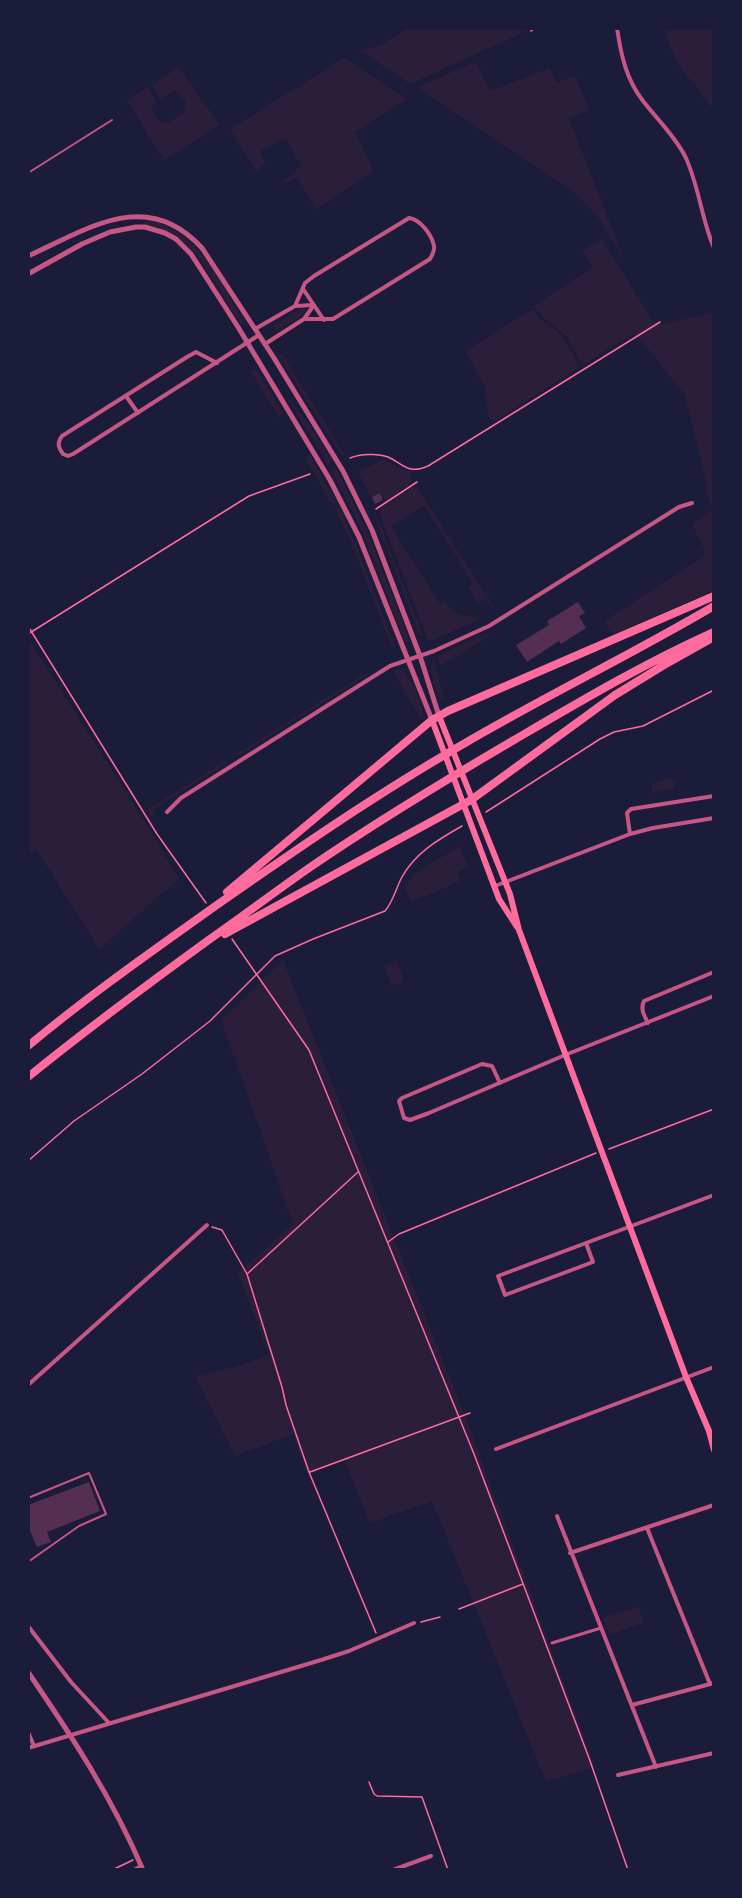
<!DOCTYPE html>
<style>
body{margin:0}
#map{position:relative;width:742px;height:1898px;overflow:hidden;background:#1b1b3a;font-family:"Fira Sans",sans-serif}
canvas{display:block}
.frame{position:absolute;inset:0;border:30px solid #1b1b3a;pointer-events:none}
</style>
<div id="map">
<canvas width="742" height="1898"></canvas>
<div class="frame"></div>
</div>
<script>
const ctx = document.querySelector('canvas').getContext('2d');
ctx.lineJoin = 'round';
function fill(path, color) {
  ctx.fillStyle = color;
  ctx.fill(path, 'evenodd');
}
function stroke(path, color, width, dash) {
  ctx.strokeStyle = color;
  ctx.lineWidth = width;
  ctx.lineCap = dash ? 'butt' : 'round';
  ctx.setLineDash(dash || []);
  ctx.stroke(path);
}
fill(new Path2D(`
 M 406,29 L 406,28 L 531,29 L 410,84 L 359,50 L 379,46 Z
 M 664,29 L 713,29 L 713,109 C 692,80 674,66 664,29 Z
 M 344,58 L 408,99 L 355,132 L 374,171 L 316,209 L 297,177 L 285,184 L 283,181 L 301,166 L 287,141 L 280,140 L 260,152 L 266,164 L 256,171 L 230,129 Z
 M 476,62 L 490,91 L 550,68 L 556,83 L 575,76 L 590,110 L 569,118 L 624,259 L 598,217 L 576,194 L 417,87 Z
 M 179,67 L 220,125 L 164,160 L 127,101 L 147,87 L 157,102 L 153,106 L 152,111 L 160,122 L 168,123 L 184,112 L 186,102 L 175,91 L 160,99 L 152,85 Z
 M 145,220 C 197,226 219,282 245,322 L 241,324 C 214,286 197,231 144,224 Z
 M 602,239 L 653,321 L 664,324 L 713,312 L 713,591 L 612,635 L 604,621 L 704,556 L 704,549 L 692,524 L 713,509 L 705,492 L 707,485 L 685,395 L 635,333 L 583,365 L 566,336 L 544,318 L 533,306 L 593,267 L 582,251 Z
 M 302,308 L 307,310 L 305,314 L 277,332 L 273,326 Z
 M 533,309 L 542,320 L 561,334 L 580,367 L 494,422 L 488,413 L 484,385 L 465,351 Z
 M 282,354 L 345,455 L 342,457 L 281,360 L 278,355 Z
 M 256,369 L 284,414 L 279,417 L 251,372 Z
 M 288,398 L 308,423 L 333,461 L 328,464 L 287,399 Z
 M 310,455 L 337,503 L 333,506 L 305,458 Z
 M 370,457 C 386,457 396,469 411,472 L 411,483 L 388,500 L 385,500 L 380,493 L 371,497 L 357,470 L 360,471 L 380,461 L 378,458 Z
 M 336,468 L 368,532 L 410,641 L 405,643 L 364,536 L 332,471 Z
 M 412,487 L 417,487 L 494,607 L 492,608 L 486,598 L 478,603 L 468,587 L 473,583 L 424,506 L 391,526 L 440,604 L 445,601 C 453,615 461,616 476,617 L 479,620 L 432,640 L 428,639 L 425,633 L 379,513 L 380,509 Z
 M 339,506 L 360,555 L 395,646 L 392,647 L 351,542 L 335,509 Z
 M 375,512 L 423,635 L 420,636 L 373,513 Z
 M 488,633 L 491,635 L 440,666 L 437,656 Z
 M 31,643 L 151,831 L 179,879 L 99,949 L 36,849 L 29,854 L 28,645 Z
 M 434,657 L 445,703 C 436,696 426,667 434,657 Z
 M 397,669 L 404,671 C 412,682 427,710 423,723 L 395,675 L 394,670 Z
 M 368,672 L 369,674 L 238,756 L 236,754 Z
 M 225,761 L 227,763 L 154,809 L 154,817 L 152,818 L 147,810 Z
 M 670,777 L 675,783 L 673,789 L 657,791 L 655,793 L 652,791 L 652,784 Z
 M 460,846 L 467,864 L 464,869 L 457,872 L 461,881 L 411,902 L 404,888 L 414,874 Z
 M 283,960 L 466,1418 L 595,1767 L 546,1782 L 432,1501 L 370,1523 L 344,1459 L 307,1474 L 293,1434 L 235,1456 L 195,1376 L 231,1368 L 269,1355 L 238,1273 L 293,1224 L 221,1020 Z
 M 397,961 L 404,981 L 392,986 L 384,966 Z
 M 639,1607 L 644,1623 L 609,1635 L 603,1617 Z`), '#2a1e3b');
fill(new Path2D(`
 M 380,493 L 383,500 L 375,504 L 372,497 Z
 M 578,602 L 585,613 L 579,616 L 586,628 L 561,644 L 559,641 L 527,662 L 516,645 L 549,625 L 547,621 Z
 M 89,1482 L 100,1511 L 47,1532 L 51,1542 L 37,1547 L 28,1526 L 28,1505 Z`), '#542f53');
stroke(new Path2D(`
 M 350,458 C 360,454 378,453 388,457 C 404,464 408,475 428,466 L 660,322
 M 376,509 L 417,482
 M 28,626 L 157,834 L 206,903
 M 28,634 L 249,496 L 310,474
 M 486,812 L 600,739 L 614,732 L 643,726 L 714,690
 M 232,939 L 309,1050 L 474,1454 L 589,1758 L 628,1870
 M 609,1149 L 714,1109
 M 28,1161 L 74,1121 L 142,1074 L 210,1021 L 275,956 L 313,939 L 385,911 C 393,902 396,888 402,877 C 415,853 439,839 462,826
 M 212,1227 L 222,1230 L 247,1274 L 282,1387 L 286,1405 L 309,1472 L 376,1633
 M 388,1242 L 399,1234 L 596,1153
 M 247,1274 L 358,1172
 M 310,1472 L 470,1413
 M 459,1609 L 523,1584
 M 421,1622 L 440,1617
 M 369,1782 L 374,1794 L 377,1796 L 422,1797 L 448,1870
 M 112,1870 L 133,1860`), '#ff6b9d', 1.5);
stroke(new Path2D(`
 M 531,31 L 535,28
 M 28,173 L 112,120
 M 28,1498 L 89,1473 L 106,1514 L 79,1526 L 28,1562`), '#c65784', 2);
stroke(new Path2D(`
 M 552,1643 L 601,1628`), '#c65784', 3);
stroke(new Path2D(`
 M 617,28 C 621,55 626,79 643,101 C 657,119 674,135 685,156 C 699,185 701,218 714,248
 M 303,289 L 324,320
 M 295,306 L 313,305
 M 304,319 L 314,305
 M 255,329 L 295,306 L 305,283 L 314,276 L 409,218 C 420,219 432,235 434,246 C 435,251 432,255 430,259 L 333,319 L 304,319 L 265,344
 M 217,363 L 196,352 L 187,357 L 62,436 C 57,443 58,447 63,454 L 68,456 L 73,454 L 259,335
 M 126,396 L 138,413
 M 167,812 L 181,798 L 390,666 L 434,651 L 489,626 L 679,507 L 692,503
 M 630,834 L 627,813 L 631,809 L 714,796
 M 495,886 L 630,834 L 653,828 L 714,818
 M 648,1023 C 644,1015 640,1009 644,1001 L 714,972
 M 500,1083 L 492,1066 L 482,1064 L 402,1098 L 399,1101 L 404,1118 L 410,1120 L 429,1113 L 565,1055 L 714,996
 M 586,1243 L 593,1262 L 505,1295 L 498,1276 L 714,1195
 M 28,1385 L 207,1225
 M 496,1449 L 714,1367
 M 557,1516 L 656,1767
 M 647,1528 L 710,1684
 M 570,1553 L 714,1505
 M 28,1626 L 71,1682 L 109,1723
 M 632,1705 L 714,1683
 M 28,1732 L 34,1746
 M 28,1748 L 321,1660 L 349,1651 L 414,1623
 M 618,1775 L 714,1753
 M 134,1870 L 141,1866
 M 393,1870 L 431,1856`), '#c65784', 4);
stroke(new Path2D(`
 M 28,256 C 88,229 147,187 202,248 L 274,358 L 343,471 L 372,530 L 420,656 L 439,716
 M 28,274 L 82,244 L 110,232 L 136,227 L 145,227 L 165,233 L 176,239 L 191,254 L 238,327 L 330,480 L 359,537 L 432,720
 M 28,1672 C 71,1735 113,1799 143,1870`), '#c65784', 5);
stroke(new Path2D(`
 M 439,716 L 510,894 L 519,930 L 686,1377 L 709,1431 L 714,1450
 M 432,720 L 499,899 L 517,927`), '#ff6b9d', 6);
stroke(new Path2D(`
 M 227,892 L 432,720 L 448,711 L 714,596
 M 225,934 L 471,800 L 615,695 L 664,665 L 714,637
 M 28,1046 C 88,996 151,952 214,907 C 294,851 375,795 460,746 C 543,697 631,655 714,606
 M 28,1077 C 87,1029 148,984 210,939 C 243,916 276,891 309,868 C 376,822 444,781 514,740 C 579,702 645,663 714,632`), '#ff6b9d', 8);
</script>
